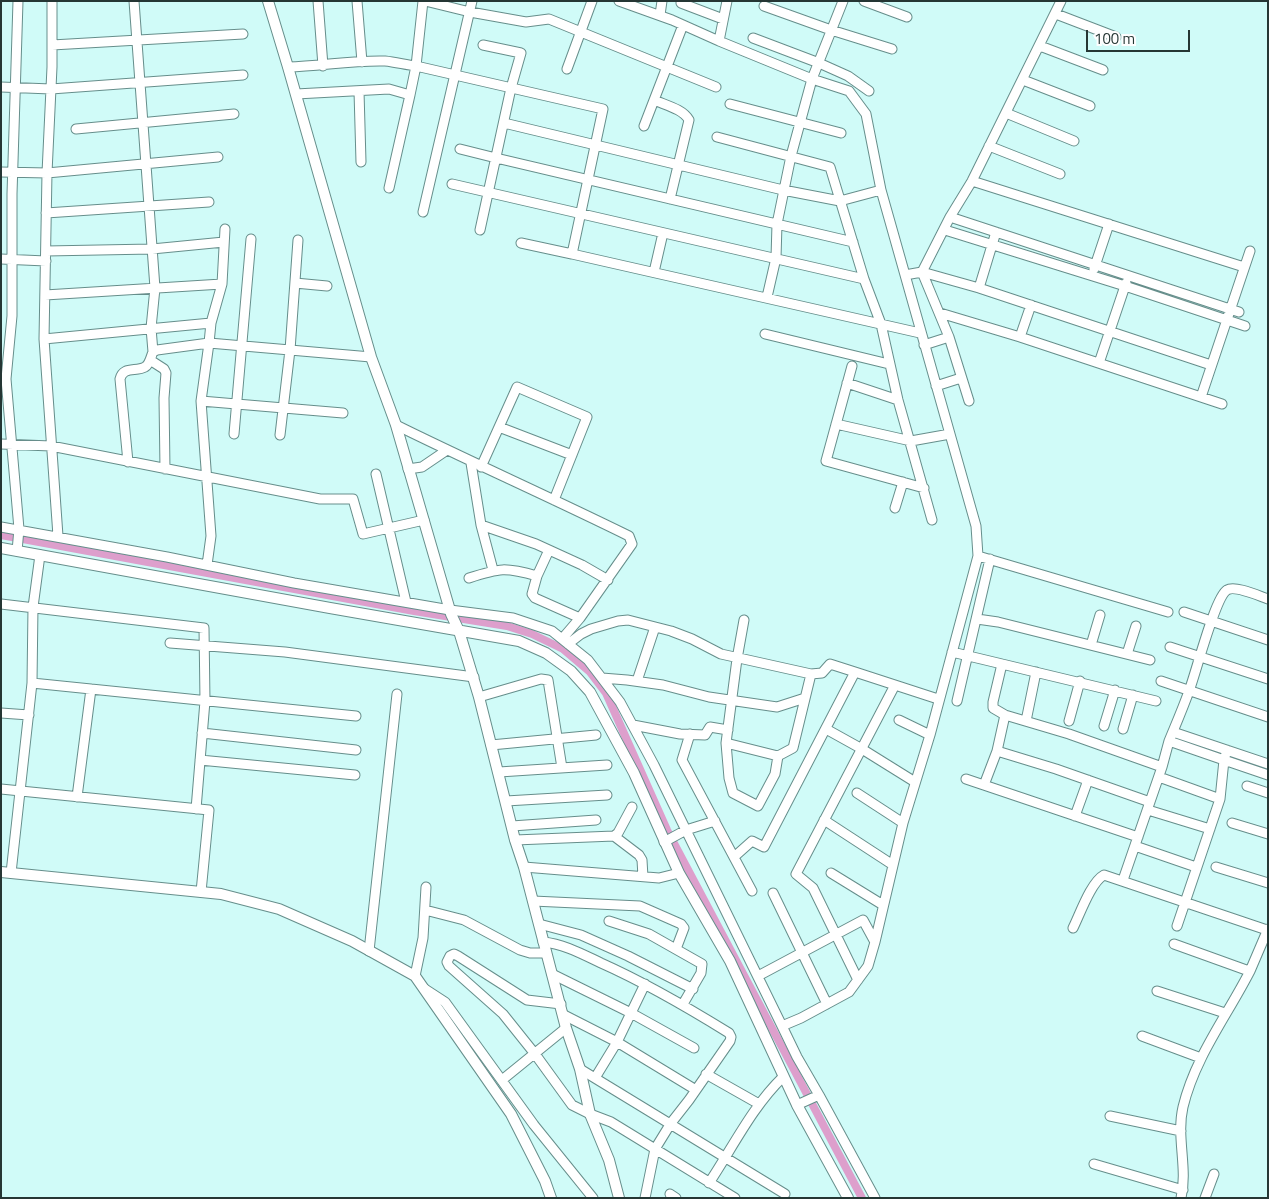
<!DOCTYPE html>
<style>
body{margin:0}
#map{position:relative;width:1269px;height:1199px;overflow:hidden;background:#d0fbf8;font-family:"Titillium Web",sans-serif}
canvas{display:block}
.frame{position:absolute;inset:0;border:2px solid #253634;pointer-events:none}
.scale{position:absolute;left:1086px;top:30px;width:104px;height:22px;box-sizing:border-box;border:2px solid #253634;border-top:0;padding-left:6px;font-size:15px;line-height:18px;white-space:nowrap;color:#253634;-webkit-text-stroke:4px #fefefe;paint-order:stroke}
</style>
<div id="map">
<canvas width="1269" height="1199"></canvas>
<div class="frame"></div>
<div class="scale">100 m</div>
</div>
<script>
const ctx = document.querySelector('canvas').getContext('2d');
ctx.lineJoin = 'round';
function stroke(path, color, width, dash) {
  ctx.strokeStyle = color;
  ctx.lineWidth = width;
  ctx.lineCap = dash ? 'butt' : 'round';
  ctx.setLineDash(dash || []);
  ctx.stroke(path);
}
stroke(new Path2D(`
 M 1,535 L 414,611 L 507,626 L 532,634 L 563,649 L 590,672 L 606,693 L 667,830 L 862,1198`), '#dd9fcc', 8);
const minor = new Path2D(`
 M 52,1 L 52,67 L 47,173 L 44,339 L 58,536
 M 134,1 L 155,288 L 151,328 L 153,352
 M 318,1 L 323,66
 M 357,1 L 362,62
 M 425,1 L 470,12 L 526,22 L 549,19 L 716,87
 M 619,1 L 672,20 L 719,41 L 812,79 L 849,91 L 866,114 L 881,190 L 976,526 L 978,556 L 930,735 L 903,823 L 875,942 L 868,966 L 849,992 L 801,1018 L 782,1026 L 797,1057 L 819,1095 L 797,1105
 M 864,1 L 907,17
 M 681,3 L 723,19
 M 764,6 L 831,30 L 892,49
 M 1056,14 L 1116,37
 M 660,15 L 662,1
 M 753,38 L 819,63 L 848,76 L 869,91
 M 719,41 L 727,1
 M 52,45 L 243,34
 M 1040,46 L 1103,70
 M 288,67 C 321,66 353,60 385,61 C 396,62 406,65 416,66 L 603,109 L 572,254 L 920,333
 M 567,69 L 592,1
 M 1023,80 L 1090,106
 M 1,87 L 51,89 L 243,75
 M 359,91 L 361,162
 M 296,94 L 389,89 L 410,95 L 389,188
 M 410,95 L 416,66 L 423,1
 M 654,100 C 665,105 683,109 689,120 L 670,199
 M 730,104 L 841,133
 M 1006,113 L 1074,141
 M 504,123 L 783,190 L 840,201 L 881,190
 M 644,126 L 683,25
 M 76,129 L 234,114
 M 717,137 L 830,167 L 864,279 L 881,324 L 898,400 L 932,520
 M 989,146 L 1060,174
 M 460,149 L 496,158 L 853,242
 M 1,172 L 47,173 L 218,157
 M 972,181 L 1244,267
 M 452,184 L 864,279
 M 423,212 L 472,1
 M 46,213 L 209,202
 M 950,217 L 1239,312
 M 225,229 L 222,284 L 211,323 L 209,343 L 371,357
 M 480,230 L 511,88 L 521,53 L 483,45
 M 945,230 L 1125,286 L 1245,326
 M 521,243 L 572,254
 M 46,251 L 152,249 L 224,242
 M 1,259 L 46,261
 M 1094,269 L 1109,224
 M 654,272 L 663,233
 M 905,275 L 922,272 L 979,288 L 1211,365
 M 295,283 L 327,286
 M 979,288 L 996,232
 M 45,295 L 222,284
 M 767,297 L 776,258 L 777,224 L 791,156 L 812,79 L 843,1
 M 940,313 L 1020,337 L 1222,404
 M 765,334 L 889,364
 M 1020,337 L 1031,305
 M 44,339 L 211,323
 M 924,345 L 949,337
 M 150,360 L 164,369 L 166,373 L 164,398 L 165,469
 M 1099,363 L 1126,283
 M 852,366 L 826,461 L 924,488
 M 847,383 L 898,400
 M 936,386 L 961,378
 M 1201,397 L 1250,251
 M 201,401 L 343,413
 M 969,401 L 949,337 L 922,272 L 950,217 L 972,181 L 1061,1
 M 836,424 L 911,441 L 950,434
 M 396,425 C 473,463 552,498 629,536 L 632,544 L 580,618 L 562,639
 M 499,427 L 572,455
 M 234,434 L 251,239
 M 280,435 L 290,350 L 298,240
 M 1,444 L 51,446 L 320,499 L 353,499 L 363,534 L 424,520
 M 128,462 L 120,379 C 123,366 136,372 145,367 C 150,364 151,356 153,352 L 157,350 L 209,343 L 201,401 L 211,536 L 207,565
 M 471,463 L 481,525 L 493,570
 M 481,467 L 517,387 L 587,417 L 554,500
 M 408,469 L 422,467 L 447,450
 M 376,474 L 406,602
 M 895,508 L 903,482
 M 481,525 L 536,544 L 582,565 L 608,580
 M 1,527 L 167,557 L 294,583 L 450,610 L 513,618 L 552,631 L 588,660 L 620,702 L 654,765 L 782,1026
 M 549,550 L 537,576 L 532,594 L 535,598 L 580,618
 M 17,551 L 19,529 L 6,379 L 12,316 L 12,194 L 18,1
 M 978,556 L 1168,612
 M 469,578 C 500,568 505,567 537,576
 M 1,604 L 204,628 L 205,701 L 196,809
 M 1184,612 L 1268,640
 M 977,619 L 998,622 L 1150,660
 M 744,620 L 737,659 L 726,743 L 729,778 L 733,793 L 758,806 L 775,774 L 778,756 L 793,748 L 811,674
 M 170,643 L 285,652 L 474,677
 M 568,644 L 581,634 L 591,629 L 618,621 L 628,620 L 671,631 L 692,639 L 721,654 L 811,674 L 822,673 L 830,664 L 855,672 L 764,847 L 752,841 L 734,857
 M 1091,645 L 1100,615
 M 1170,647 L 1268,679
 M 952,652 L 1156,701
 M 1127,654 L 1136,626
 M 1002,664 L 993,702 L 993,708 L 1005,715
 M 855,672 L 938,699
 M 602,678 L 627,680 L 663,685 L 709,697 L 777,707 L 805,698
 M 637,681 L 655,627
 M 1161,681 L 1268,717
 M 32,683 L 356,716
 M 479,697 L 541,679 L 548,680 L 562,768
 M 957,701 L 990,559
 M 1,713 L 29,715
 M 899,720 L 930,735
 M 1026,721 L 1036,672
 M 1069,721 L 1080,681
 M 633,725 L 680,734 L 705,735 L 710,727 L 728,730
 M 1104,726 L 1115,690
 M 826,729 L 862,749 L 915,782
 M 1123,729 L 1133,695
 M 1173,732 L 1268,764
 M 202,733 L 356,750
 M 690,734 L 682,760 L 752,891
 M 1169,741 C 1176,724 1183,708 1189,691 C 1196,673 1215,597 1227,590 C 1235,585 1259,596 1268,599
 M 726,743 L 778,756
 M 491,745 L 596,735
 M 997,751 L 1056,769 L 1150,802
 M 200,760 L 355,775
 M 499,772 L 607,765
 M 1159,777 L 1220,799
 M 966,779 L 1138,837
 M 984,785 L 997,751 L 1005,715 L 1069,734 L 1162,767
 M 1247,786 L 1268,793
 M 1,789 L 209,810 L 201,892
 M 857,793 L 903,823
 M 77,797 L 91,689
 M 506,801 L 607,795
 M 1148,810 L 1210,829
 M 1075,816 L 1088,780
 M 824,820 L 893,865
 M 1232,823 L 1268,834
 M 512,826 L 596,820
 M 614,836 L 639,855 L 642,860 L 643,877
 M 515,840 L 614,836 L 618,833 L 632,807
 M 664,842 L 686,830 L 715,821
 M 1135,846 L 1196,867
 M 524,867 L 659,878 L 679,873
 M 1216,867 L 1268,883
 M 11,873 L 32,683 L 33,607 L 40,555
 M 831,873 L 883,905
 M 1123,880 L 1162,767 L 1169,741 L 1224,760 L 1227,750
 M 773,893 L 827,1004
 M 533,901 L 640,906 L 681,924 L 684,928 L 676,949
 M 425,910 L 464,920 L 520,950 L 530,953 L 546,953
 M 609,921 L 649,934 L 702,964 L 701,973 L 683,1004
 M 539,924 L 581,935 L 628,956 L 693,989
 M 1177,926 L 1220,799 L 1224,760 L 1268,775
 M 1073,928 C 1080,914 1091,882 1104,875 L 1267,930
 M 543,942 C 564,944 582,954 601,963 C 646,983 687,1007 729,1033 L 731,1037 L 730,1041 L 689,1100 L 671,1123 L 655,1149 L 645,1198
 M 1174,944 L 1249,971
 M 369,951 L 397,694
 M 552,974 L 631,1013 L 694,1048
 M 415,976 L 423,938 L 426,887
 M 758,976 L 863,920 L 875,942
 M 858,980 L 813,888 L 796,874 L 895,685
 M 425,989 L 445,1002 L 534,1125 L 593,1198
 M 1157,991 L 1225,1013
 M 561,1004 L 527,1000 L 458,956 L 454,954 L 450,956 L 447,962 L 449,966 L 503,1014 L 535,1054 L 572,1105 L 590,1114 L 611,1122 L 735,1198
 M 564,1015 L 617,1042 L 696,1090
 M 1142,1036 L 1201,1058
 M 580,1069 L 785,1194
 M 706,1074 L 759,1104
 M 595,1078 L 617,1042 L 645,984
 M 502,1080 L 566,1028
 M 819,1095 L 875,1198
 M 1110,1116 L 1181,1131
 M 1094,1164 L 1183,1190
 M 709,1183 C 733,1147 752,1107 783,1077
 M 670,1194 L 676,1198
 M 1181,1198 C 1188,1168 1176,1137 1183,1107 C 1195,1057 1227,1016 1250,971 C 1256,957 1262,943 1268,929
 M 1205,1198 L 1214,1174`);
const tertiary = new Path2D(`
 M 268,1 L 288,67 L 371,357 L 396,425 L 451,614 L 459,631 L 479,697 L 515,840 L 524,867 L 566,1028 L 580,1069 L 590,1114 L 609,1160 L 619,1198
 M 1,548 L 330,608 L 519,641 L 546,653 L 571,671 L 590,692 L 634,773 L 679,873 L 730,961 L 797,1105 L 848,1198
 M 1,872 L 221,894 L 279,909 L 352,941 L 415,976 L 511,1114 L 545,1181 L 551,1198`);
stroke(minor, '#668e8b', 11);
stroke(tertiary, '#668e8b', 12);
stroke(minor, '#fff', 9);
stroke(tertiary, '#fff', 10);
</script>
